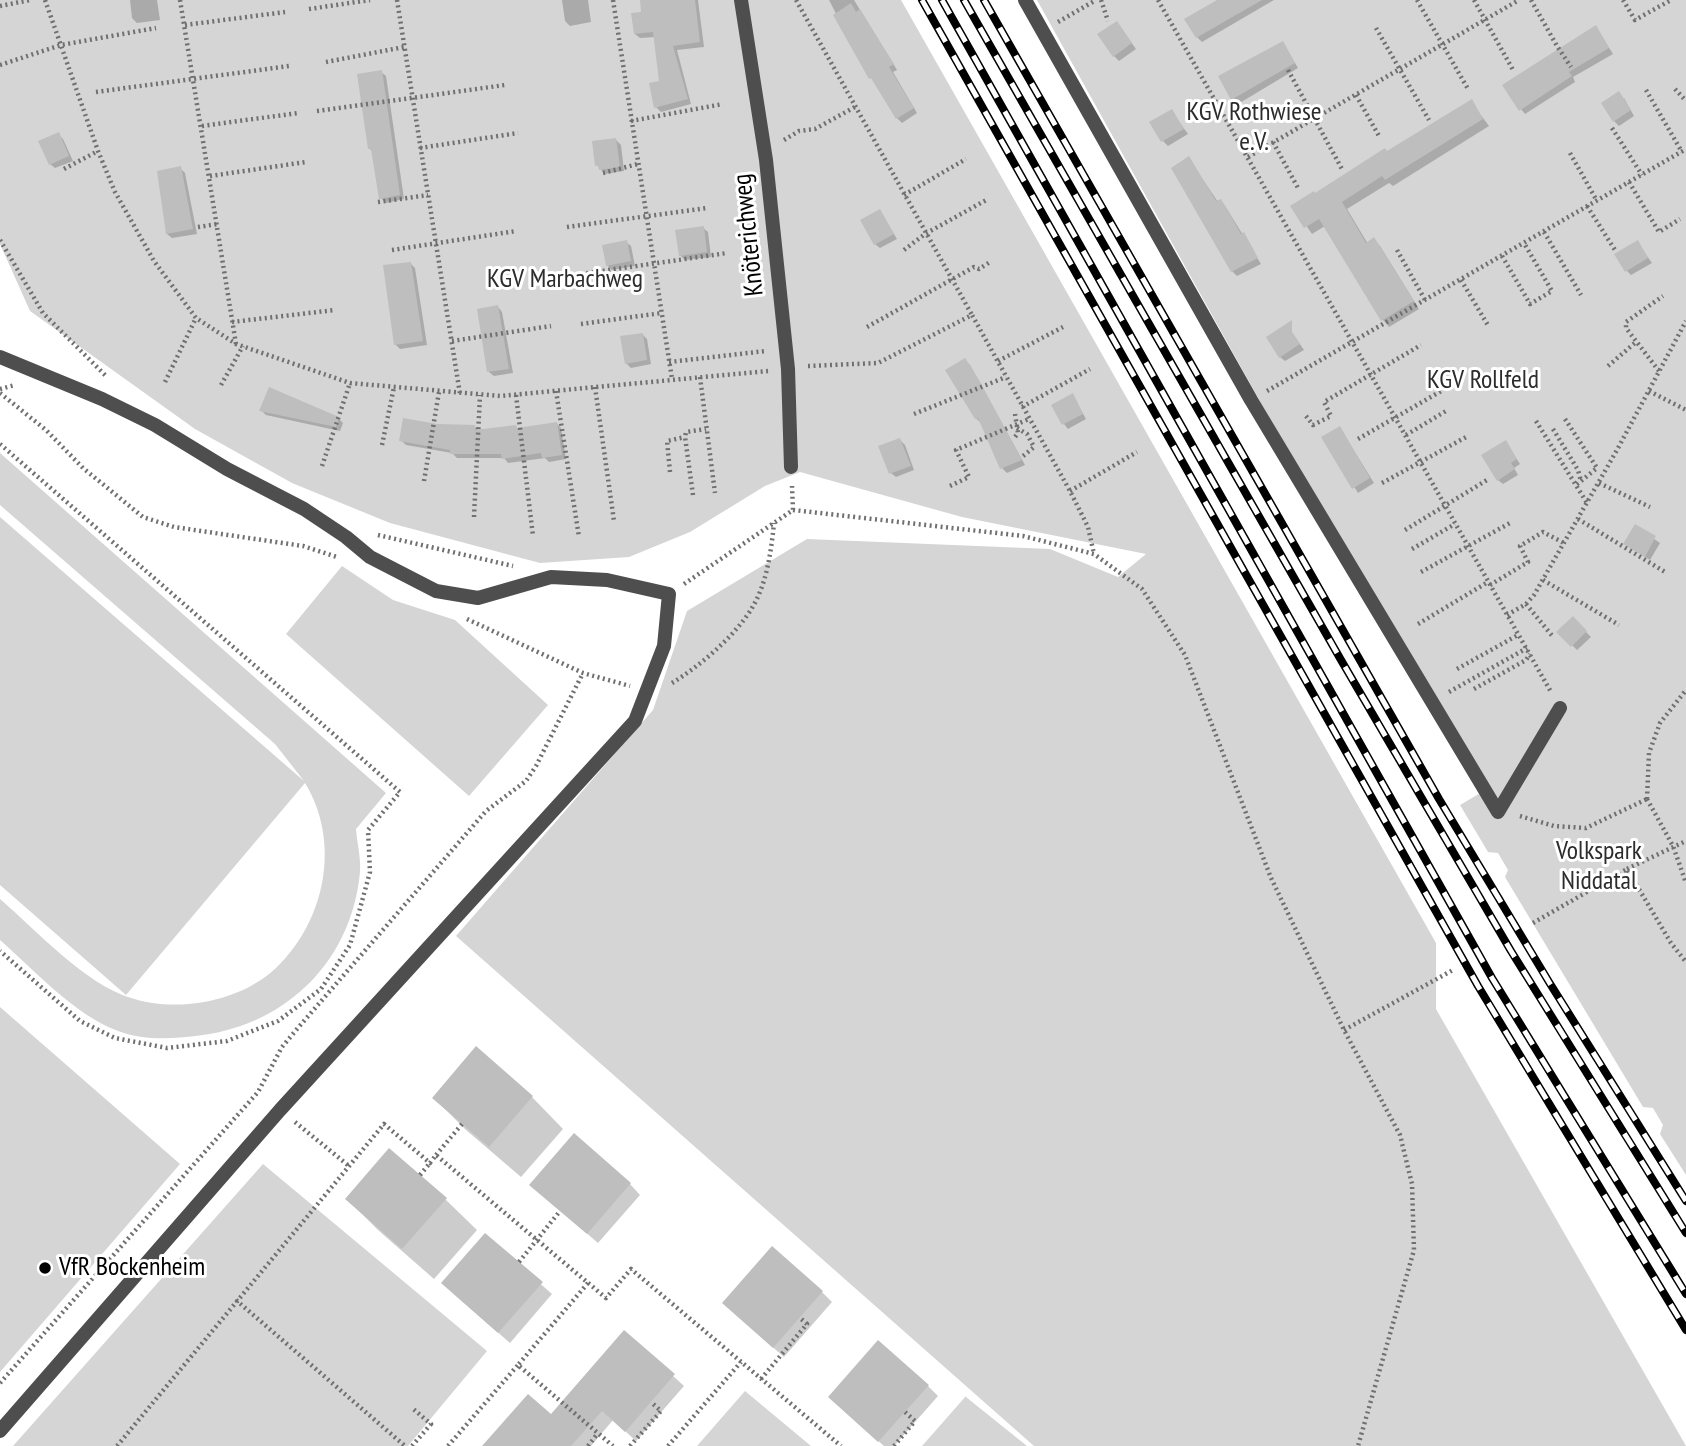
<!DOCTYPE html>
<meta charset="utf-8">
<style>
body{margin:0}
canvas{display:block;background:#fff}
</style>
<canvas width="1686" height="1446"></canvas>
<script>
const ctx = document.querySelector('canvas').getContext('2d');
ctx.lineJoin = 'round';
function fill(path, color) {
  ctx.fillStyle = color;
  ctx.fill(path, 'evenodd');
}
function stroke(path, color, width, dash) {
  ctx.strokeStyle = color;
  ctx.lineWidth = width;
  ctx.lineCap = dash ? 'butt' : 'round';
  ctx.setLineDash(dash || []);
  ctx.stroke(path);
}
function write(font, color, halo, rows, align = 'center') {
  ctx.font = font + ' "PT Sans Narrow",sans-serif';
  ctx.lineWidth = 6;
  ctx.setLineDash([]);
  ctx.textBaseline = 'middle';
  ctx.strokeStyle = halo;
  ctx.fillStyle = color;
  for (const [text, x, y, turn = 0] of rows) {
    ctx.save();
    ctx.translate(x, y);
    ctx.rotate((+turn || 0) * Math.PI / 180);
    ctx.textAlign = isNaN(turn) ? turn : align;
    if (halo) ctx.strokeText(text, 0, 0);
    ctx.fillText(text, 0, 0);
    ctx.restore();
  }
}
fill(new Path2D(`
 M 0,0 L 901,0 L 1436,943 L 1436,1009 L 1686,1446 L 1034,1446 L 456,936 L 653,710 L 687,611 L 807,539 L 1050,549 L 1118,577 L 1146,554 L 962,517 L 800,472 L 765,486 L 690,532 L 629,557 L 540,563 L 390,523 L 292,483 L 195,429 L 30,311 L 0,244 Z
 M 1037,0 L 1686,0 L 1686,1175 L 1660,1134 L 1663,1125 L 1653,1108 L 1643,1107 L 1505,877 L 1508,870 L 1498,853 L 1488,852 L 1460,805 L 1489,788 L 1262,405 Z
 M 0,453 L 386,793 L 356,829 C 357,843 361,858 360,872 C 352,959 289,1023 203,1035 C 175,1039 145,1041 118,1031 C 76,1016 34,970 0,940 L 0,899 C 37,931 85,984 131,998 C 177,1013 240,1002 276,968 C 326,920 341,842 305,783 L 126,995 L 0,885 L 0,517 L 304,781 L 275,744 L 0,505 Z
 M 342,566 L 393,600 L 455,620 L 548,705 L 469,796 L 286,634 Z
 M 0,1007 L 180,1164 L 0,1372 Z
 M 263,1164 L 487,1351 L 408,1446 L 13,1446 Z
 M 745,1391 L 811,1446 L 697,1446 Z
 M 966,1396 L 966,1397 L 1027,1446 L 922,1446 Z`), '#d5d5d5');
fill(new Path2D(`
 M 130,0 L 157,0 L 160,20 L 137,23 L 132,18 Z
 M 562,0 L 588,0 L 591,22 L 570,26 L 565,21 Z
 M 642,0 L 698,0 L 704,47 L 677,50 L 691,104 L 661,112 L 656,107 L 661,82 L 655,37 L 640,38 L 635,34 L 643,13 Z
 M 829,0 L 854,0 L 897,70 L 893,72 L 917,113 L 902,123 L 897,118 L 859,59 Z
 M 1218,0 L 1274,0 L 1202,42 L 1197,37 Z
 M 1117,23 L 1136,49 L 1119,61 L 1114,56 Z
 M 1596,27 L 1613,54 L 1573,77 L 1575,82 L 1525,114 L 1521,109 Z
 M 1283,43 L 1298,68 L 1238,104 L 1220,77 Z
 M 381,72 L 386,76 L 404,199 L 386,203 L 381,198 L 373,152 L 370,149 Z
 M 1624,98 L 1634,116 L 1619,126 L 1614,121 Z
 M 1471,102 L 1489,126 L 1393,186 L 1389,183 L 1347,209 L 1368,244 L 1374,240 L 1380,246 L 1419,309 L 1389,327 L 1383,320 L 1325,226 L 1312,234 L 1293,206 L 1387,153 Z
 M 1171,111 L 1188,134 L 1168,146 L 1163,141 Z
 M 58,134 L 63,139 L 73,161 L 55,168 L 50,164 Z
 M 616,140 L 621,145 L 624,171 L 605,174 L 597,165 Z
 M 1189,159 L 1218,202 L 1220,201 L 1225,206 L 1261,264 L 1237,276 L 1232,271 Z
 M 180,168 L 185,173 L 197,234 L 172,238 L 167,234 Z
 M 880,211 L 897,239 L 880,248 L 875,244 Z
 M 703,228 L 708,232 L 711,257 L 685,260 L 680,255 Z
 M 626,242 L 631,246 L 635,266 L 612,270 L 607,265 Z
 M 1637,242 L 1652,263 L 1631,275 L 1627,271 Z
 M 410,263 L 415,268 L 427,345 L 400,349 L 395,344 Z
 M 498,307 L 502,312 L 513,373 L 494,376 L 489,372 Z
 M 1291,331 L 1304,350 L 1285,361 L 1280,357 Z
 M 642,334 L 647,339 L 651,364 L 631,368 L 626,363 Z
 M 965,360 L 970,365 L 1025,465 L 1007,473 L 1002,468 L 981,423 L 976,418 Z
 M 1073,396 L 1086,419 L 1068,429 L 1064,424 Z
 M 261,410 L 338,418 L 343,423 L 340,431 L 266,415 Z
 M 557,424 L 561,428 L 566,459 L 549,462 L 545,458 L 508,463 L 504,458 L 457,458 L 452,453 L 406,445 L 401,440 L 437,426 L 474,426 L 479,431 L 519,430 Z
 M 1340,428 L 1374,483 L 1358,493 L 1324,438 Z
 M 900,440 L 905,445 L 914,470 L 896,477 L 891,473 Z
 M 1506,443 L 1520,464 L 1514,468 L 1518,475 L 1503,484 L 1498,480 Z
 M 1635,526 L 1660,543 L 1650,560 L 1625,544 Z
 M 1573,619 L 1591,637 L 1577,650 L 1559,632 Z
 M 476,1049 L 532,1097 L 563,1129 L 521,1177 L 465,1129 L 434,1098 Z
 M 630,1184 L 640,1195 L 598,1243 L 542,1195 Z
 M 347,1199 L 445,1199 L 477,1230 L 434,1279 L 378,1230 Z
 M 485,1235 L 552,1294 L 510,1343 L 454,1294 Z
 M 822,1292 L 832,1302 L 784,1357 L 735,1314 Z
 M 625,1332 L 684,1386 L 636,1441 L 613,1420 L 591,1446 L 484,1446 L 551,1416 Z
 M 928,1386 L 938,1396 L 894,1446 L 884,1446 L 841,1408 Z`), '#0003');
fill(new Path2D(`
 M 640,0 L 695,0 L 700,42 L 673,46 L 688,99 L 654,108 L 649,83 L 659,81 L 653,32 L 634,34 L 631,13 L 641,12 Z
 M 1217,0 L 1262,0 L 1196,38 L 1184,19 Z
 M 851,3 L 856,12 L 860,9 L 882,45 L 894,64 L 889,67 L 914,108 L 896,119 L 871,78 L 869,79 L 833,15 Z
 M 1117,21 L 1132,43 L 1113,57 L 1097,34 Z
 M 1596,25 L 1609,48 L 1569,72 L 1572,76 L 1519,111 L 1502,85 Z
 M 1283,41 L 1295,63 L 1231,100 L 1218,76 Z
 M 382,70 L 400,195 L 379,199 L 371,149 L 368,149 L 357,74 Z
 M 1619,91 L 1631,110 L 1613,122 L 1601,103 Z
 M 1472,99 L 1483,119 L 1385,180 L 1382,176 L 1342,202 L 1366,243 L 1374,237 L 1414,301 L 1381,321 L 1319,219 L 1304,228 L 1290,206 L 1314,191 L 1315,193 L 1385,148 L 1387,151 Z
 M 1172,109 L 1184,129 L 1161,142 L 1149,122 Z
 M 59,132 L 69,156 L 49,165 L 38,141 Z
 M 616,138 L 620,167 L 599,170 L 598,165 L 595,166 L 592,141 Z
 M 1189,156 L 1216,201 L 1221,199 L 1241,234 L 1244,232 L 1258,258 L 1231,272 L 1171,168 Z
 M 181,166 L 193,229 L 166,234 L 157,171 Z
 M 880,209 L 894,234 L 874,245 L 860,220 Z
 M 704,226 L 707,252 L 679,256 L 675,230 Z
 M 627,240 L 631,261 L 606,266 L 602,245 Z
 M 1638,240 L 1648,258 L 1625,272 L 1614,254 Z
 M 411,262 L 423,341 L 394,345 L 383,265 Z
 M 498,305 L 509,369 L 487,372 L 477,309 Z
 M 1292,320 L 1292,332 L 1300,344 L 1279,358 L 1266,337 Z
 M 643,333 L 647,360 L 625,364 L 620,336 Z
 M 965,358 L 979,380 L 1022,460 L 1000,469 L 978,418 L 975,419 L 945,370 Z
 M 269,387 L 339,417 L 336,427 L 259,411 Z
 M 1073,393 L 1083,414 L 1062,425 L 1051,405 Z
 M 403,418 L 437,424 L 475,425 L 475,430 L 516,425 L 517,428 L 557,422 L 562,455 L 542,458 L 541,453 L 502,459 L 501,454 L 450,454 L 450,450 L 399,441 Z
 M 1340,426 L 1370,478 L 1352,489 L 1321,437 Z
 M 900,438 L 911,466 L 889,474 L 878,446 Z
 M 1506,440 L 1517,459 L 1511,463 L 1515,469 L 1497,481 L 1481,455 Z
 M 1635,524 L 1656,536 L 1645,557 L 1623,544 Z
 M 1573,616 L 1587,631 L 1571,647 L 1556,632 Z
 M 476,1046 L 533,1096 L 489,1147 L 432,1098 Z
 M 574,1133 L 631,1183 L 587,1234 L 529,1185 Z
 M 389,1148 L 447,1198 L 402,1249 L 345,1199 Z
 M 485,1233 L 543,1282 L 498,1333 L 441,1283 Z
 M 772,1246 L 823,1291 L 773,1348 L 722,1303 Z
 M 624,1330 L 675,1374 L 625,1432 L 602,1411 L 571,1446 L 482,1446 L 528,1394 L 551,1414 Z
 M 878,1340 L 929,1385 L 878,1442 L 828,1397 Z`), '#bebebe');
stroke(new Path2D(`
 M 45,0 L 98,151 L 115,192 L 154,261 L 196,318 L 236,344 L 350,383 L 500,396 L 768,371
 M 180,0 L 236,344
 M 397,0 L 460,394
 M 613,0 L 672,379
 M 796,0 L 972,315
 M 1101,0 L 1108,21
 M 1158,0 L 1551,692
 M 1417,0 L 1468,89
 M 1474,0 L 1513,70
 M 1531,0 L 1557,46 L 1571,67
 M 1623,0 L 1635,20 L 1671,0
 M 0,6 L 30,0
 M 309,9 L 370,0
 M 1058,22 L 1096,0
 M 185,25 L 285,12
 M 1376,28 L 1429,120
 M 326,62 L 404,47
 M 0,65 L 61,45 L 156,28
 M 1288,70 L 1343,171
 M 1675,89 L 1686,101
 M 1646,90 L 1682,152
 M 96,92 L 289,66
 M 1356,95 L 1379,136
 M 317,111 L 505,85
 M 631,121 L 723,104
 M 202,126 L 298,113
 M 1612,128 L 1642,175
 M 784,140 L 799,131 L 815,129 L 855,107
 M 1273,142 L 1298,188
 M 420,148 L 518,133
 M 1570,153 L 1597,201
 M 1248,157 L 1519,0
 M 64,169 L 98,151
 M 603,173 L 638,164
 M 210,176 L 306,162
 M 1629,182 L 1659,232 L 1680,219
 M 904,195 L 966,159
 M 378,202 L 428,195
 M 1587,206 L 1615,250
 M 198,227 L 218,224
 M 567,227 L 707,208
 M 1544,232 L 1581,295
 M 0,240 L 43,313 L 107,377
 M 392,250 L 516,231
 M 904,250 L 925,234 L 988,199
 M 1397,250 L 1425,300
 M 1502,256 L 1530,304 L 1552,291 L 1524,243
 M 581,274 L 727,253
 M 1461,280 L 1489,327
 M 232,322 L 335,310
 M 581,324 L 662,313
 M 867,327 L 974,267 L 979,269 L 990,262
 M 452,341 L 551,326
 M 998,361 L 1063,327
 M 669,362 L 766,351
 M 808,366 L 878,363 L 972,315 L 1070,491 L 1088,527 L 1094,554
 M 1608,366 L 1636,342
 M 1659,371 L 1626,328 L 1626,322 L 1663,296
 M 700,377 L 715,493
 M 165,382 L 196,318
 M 221,385 L 243,346
 M 595,387 L 614,521
 M 0,389 L 15,385
 M 556,391 L 579,537
 M 1267,391 L 1686,149
 M 1649,391 L 1686,410
 M 0,393 L 46,430 L 83,468 L 143,517 L 174,527 L 303,546 L 337,557
 M 516,395 L 533,536
 M 1022,407 L 1090,369
 M 914,414 L 1006,377
 M 1015,414 L 1018,433 L 1015,437
 M 1306,416 L 1313,425 L 1331,416 L 1324,402 L 1421,345
 M 1565,419 L 1597,468 L 1576,485
 M 1536,421 L 1587,503
 M 1017,428 L 1027,434 L 1034,447 L 1023,456
 M 1553,429 L 1578,470 L 1581,481
 M 1406,435 L 1446,411
 M 1358,439 L 1443,390
 M 0,444 L 400,792 L 368,830 L 370,872 L 350,945 L 321,989 L 278,1021 L 227,1041 L 167,1048 L 115,1038 L 80,1021 L 0,951
 M 382,445 L 394,387
 M 322,466 L 350,383
 M 670,472 L 667,441 L 685,437
 M 424,481 L 439,392
 M 1382,483 L 1468,436
 M 1599,483 L 1650,507
 M 950,486 L 969,477 L 956,450 L 1029,419
 M 1070,491 L 1137,452
 M 693,495 L 685,437 L 686,432 L 706,429
 M 793,510 L 1023,536 L 1094,554 L 1142,589 L 1185,655 L 1271,878 L 1344,1030 L 1400,1135 L 1412,1184 L 1414,1250 L 1358,1446
 M 474,517 L 480,395
 M 1578,519 L 1665,572
 M 1405,530 L 1487,480
 M 378,535 L 513,566
 M 1412,549 L 1455,524
 M 1421,572 L 1510,523
 M 1543,580 L 1619,625
 M 684,584 L 793,510 L 792,486
 M 1490,585 L 1528,562 L 1520,546 L 1543,532 L 1564,543
 M 1526,604 L 1554,638
 M 1507,615 L 1526,604 L 1534,595 L 1617,450 L 1686,321
 M 467,619 L 583,673 L 630,686
 M 1418,624 L 1488,582
 M 1457,669 L 1518,635
 M 672,683 C 700,666 735,636 752,608 C 767,583 771,552 774,523
 M 1474,689 L 1526,660 L 1530,654
 M 1449,692 L 1527,648
 M 1647,799 L 1649,753 L 1660,723 L 1686,690
 M 1647,799 L 1673,846 L 1686,883
 M 1520,816 L 1554,826 L 1586,828 L 1647,799
 M 1627,869 L 1686,841
 M 1533,923 L 1627,869 L 1671,943 L 1686,962
 M 1344,1030 L 1453,970
 M 295,1122 L 349,1166
 M 436,1155 L 462,1124
 M 420,1175 L 430,1163
 M 519,1262 L 560,1211
 M 588,1283 L 518,1365 L 613,1446
 M 236,1300 L 405,1446
 M 761,1379 L 807,1324 L 799,1317
 M 0,1383 L 258,1092 L 282,1047 L 297,1029 L 486,811 L 526,781 L 536,766 L 583,673
 M 117,1446 L 384,1124 L 430,1163 L 436,1155 L 606,1298 L 631,1269 L 841,1446
 M 412,1446 L 431,1424 L 412,1408
 M 448,1446 L 518,1365
 M 588,1446 L 598,1433
 M 630,1446 L 661,1411 L 651,1402
 M 668,1446 L 741,1362
 M 894,1446 L 915,1421 L 905,1412`), '#707070', 4.5, [2, 3.5]);
stroke(new Path2D(`
 M 741,0 L 766,160 L 788,369 L 791,467
 M 1025,0 L 1251,400 L 1498,812 L 1560,708
 M 0,357 L 102,399 L 155,425 L 227,469 L 304,509 L 346,537 L 370,557 L 436,591 L 478,598 L 551,577 L 607,580 L 669,594 L 664,646 L 635,721 L 280,1110 L 0,1431`), '#4e4e4e', 14);
const rail = new Path2D(`
 M 922,0 L 1478,986 L 1686,1330
 M 942,0 L 1492,978 L 1686,1294
 M 964,0 L 1341,660 L 1511,951 L 1686,1233
 M 984,0 L 1439,799 L 1549,982 L 1686,1201`);
stroke(rail, '#000', 8);
stroke(rail, '#fff', 5, [16]);
for (const [x, y, r, color] of [
 [45,1268,7,"#000"]
]) {
  const dot = new Path2D();
  dot.arc(x, y, r, 0, 2 * Math.PI);
  ctx.fillStyle = color;
  ctx.fill(dot);
  stroke(dot, '#fff', 2.5);
}
write('26px', '#2c2c2c', '#fff', [
 ["KGV Rothwiese",1254,113],
 ["e.V.",1254,143],
 ["KGV Marbachweg",565,280],
 ["KGV Rollfeld",1483,381],
 ["Volkspark",1599,852],
 ["Niddatal",1599,882]
]);
write('26px', '#000', '#fff', [
 ["Knöterichweg",749,235,-96]
]);
write('26px', '#000', '#fff', [
 ["VfR Bockenheim",59,1268]
], 'left');
</script>
